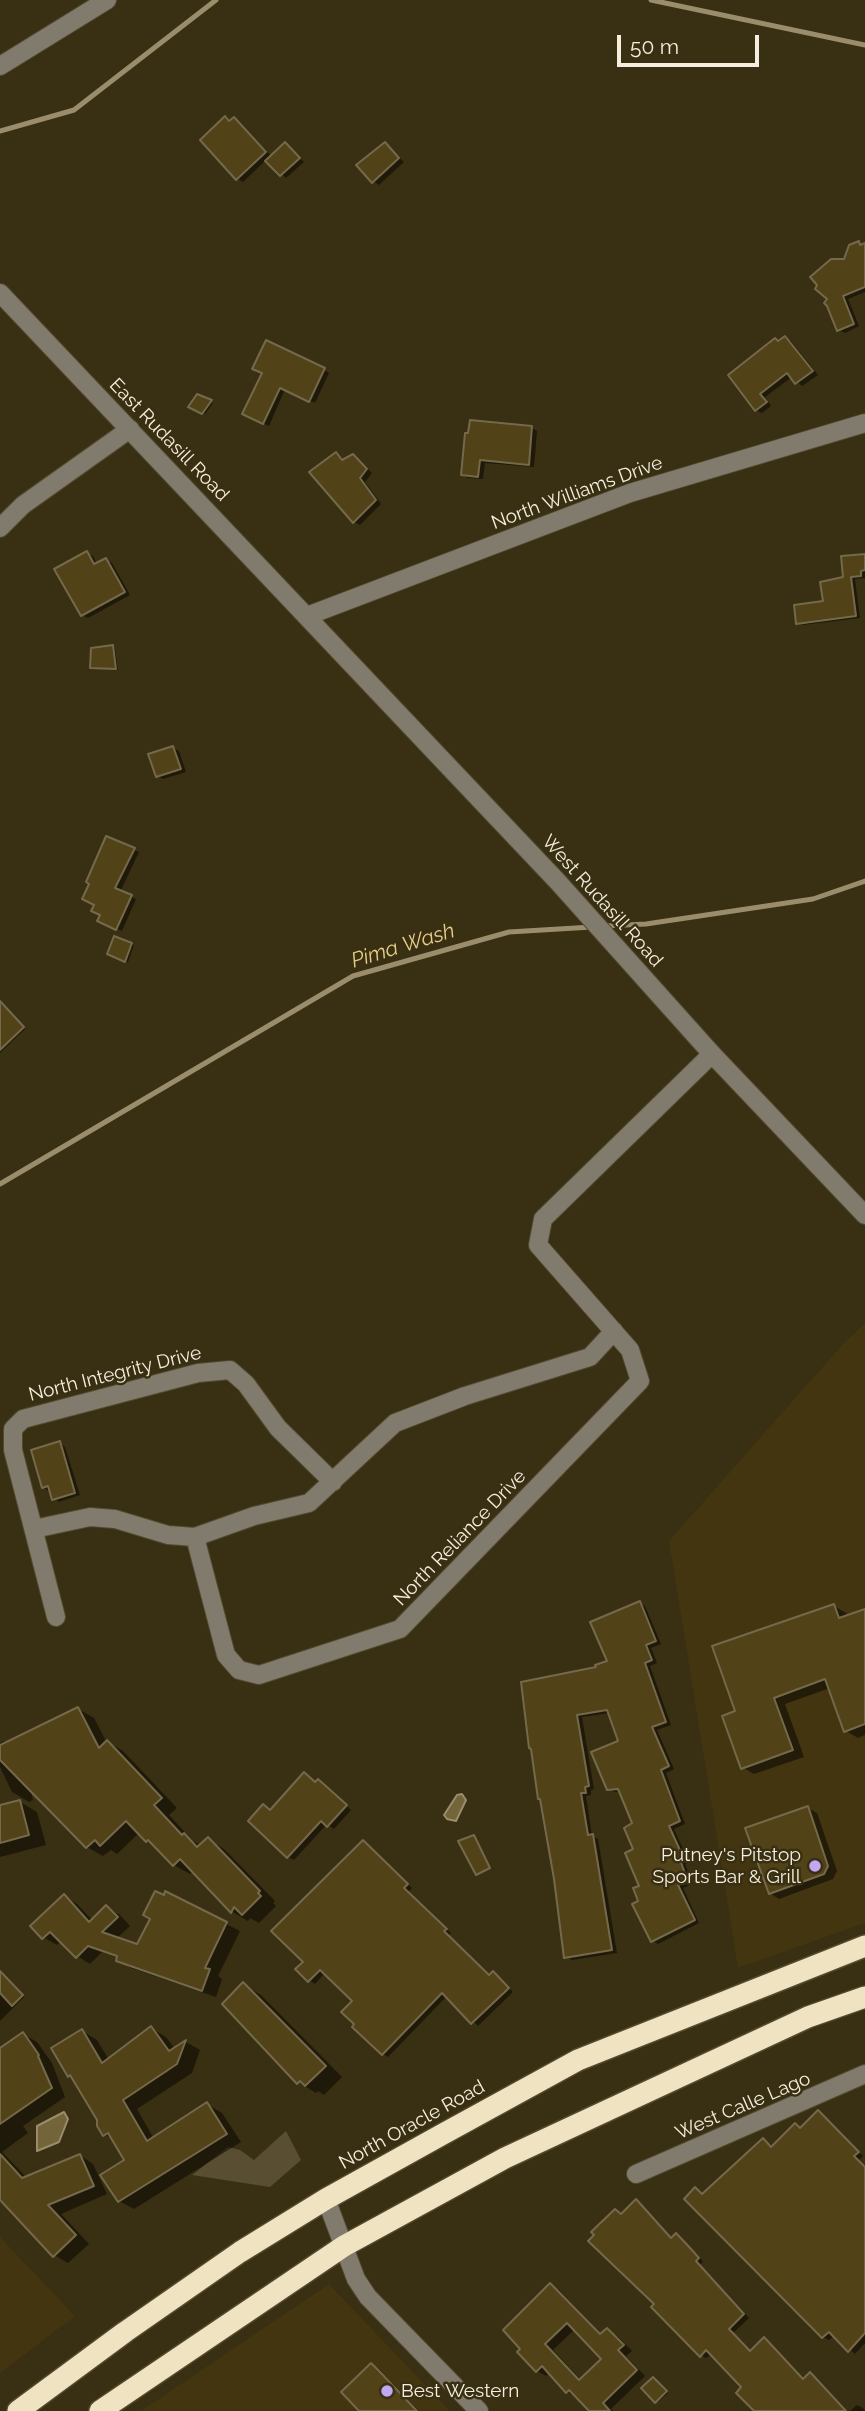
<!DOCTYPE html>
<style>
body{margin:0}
#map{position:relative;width:865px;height:2411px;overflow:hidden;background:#392f12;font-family:Raleway,sans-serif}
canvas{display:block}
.scale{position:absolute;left:617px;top:35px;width:142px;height:32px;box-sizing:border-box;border:4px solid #f5eede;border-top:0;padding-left:9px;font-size:21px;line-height:24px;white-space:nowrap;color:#f5eede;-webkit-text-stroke:5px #392f12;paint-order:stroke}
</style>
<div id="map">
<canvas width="865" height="2411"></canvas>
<div class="scale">50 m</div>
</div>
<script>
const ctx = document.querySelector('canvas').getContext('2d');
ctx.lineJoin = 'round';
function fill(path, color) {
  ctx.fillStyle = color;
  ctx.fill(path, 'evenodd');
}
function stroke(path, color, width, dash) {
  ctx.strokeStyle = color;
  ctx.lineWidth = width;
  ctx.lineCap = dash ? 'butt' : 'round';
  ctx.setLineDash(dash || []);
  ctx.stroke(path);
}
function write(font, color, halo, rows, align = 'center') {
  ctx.font = font + ' Raleway,sans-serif';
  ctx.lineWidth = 5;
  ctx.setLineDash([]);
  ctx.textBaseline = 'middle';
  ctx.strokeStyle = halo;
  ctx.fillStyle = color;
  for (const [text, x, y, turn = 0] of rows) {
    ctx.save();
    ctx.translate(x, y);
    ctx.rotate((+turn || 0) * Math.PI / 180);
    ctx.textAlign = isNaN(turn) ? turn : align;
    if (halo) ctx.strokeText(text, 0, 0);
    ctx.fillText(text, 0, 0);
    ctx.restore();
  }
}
fill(new Path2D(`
 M 865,1323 L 865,1923 L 738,1968 L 669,1541 L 842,1345 Z
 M 0,2237 L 75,2316 L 0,2373 Z
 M 329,2284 L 450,2411 L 141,2411 Z`), '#42350f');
fill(new Path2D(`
 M 286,2131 L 301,2160 L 270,2187 L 192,2175 L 228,2147 L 240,2150 L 254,2160 Z`), '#594e32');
const water = new Path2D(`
 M 462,1794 L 466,1800 L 456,1821 L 447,1819 L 444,1815 L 457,1795 Z
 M 64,2112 L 68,2119 L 59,2142 L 37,2151 L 37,2126 Z`);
fill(water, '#73643a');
stroke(water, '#9a8d6b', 2);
fill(new Path2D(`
 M 225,119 L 231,122 L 234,119 L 240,122 L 271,156 L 285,144 L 304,162 L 286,178 L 266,160 L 243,182 L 237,178 Z
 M 385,144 L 404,162 L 379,185 L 373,181 Z
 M 858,243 L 865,248 L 865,292 L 848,299 L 859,326 L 845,333 L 839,330 L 845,261 Z
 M 785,338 L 791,341 L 818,375 L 802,386 L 792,377 L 765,397 L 771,406 L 762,413 L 756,410 L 730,375 Z
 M 324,370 L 329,373 L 315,403 L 285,389 L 269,426 L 244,414 L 264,373 Z
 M 198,396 L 213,403 L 205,414 L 190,406 Z
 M 532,428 L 537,431 L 534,467 L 485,463 L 483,479 L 468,478 L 462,475 L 466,435 Z
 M 336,454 L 344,461 L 353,456 L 372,473 L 365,482 L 381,504 L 360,525 L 354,522 L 311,472 Z
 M 87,553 L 93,556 L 97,564 L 106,560 L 112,563 L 130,595 L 88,618 L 82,615 Z
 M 865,555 L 865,578 L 855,579 L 860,618 L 803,625 L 798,623 L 825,603 Z
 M 113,646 L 115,648 L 118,670 L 94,668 Z
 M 173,748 L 179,751 L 186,772 L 163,779 L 157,776 Z
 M 134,850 L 139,852 L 120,892 L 136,899 L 122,931 L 99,920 Z
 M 115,938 L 134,945 L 128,962 L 109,953 Z
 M 0,1003 L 25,1029 L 0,1053 Z
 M 60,1443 L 65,1447 L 80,1495 L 59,1502 L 44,1487 Z
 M 640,1603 L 645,1606 L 661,1644 L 651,1648 L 657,1663 L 650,1666 L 671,1725 L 657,1730 L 674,1769 L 666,1773 L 685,1824 L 674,1829 L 689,1862 L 685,1864 L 693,1884 L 683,1888 L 699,1923 L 658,1944 L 652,1940 L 640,1902 L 641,1887 L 635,1850 L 634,1824 L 621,1791 L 615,1792 L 609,1789 L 621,1742 L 610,1713 L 582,1717 L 594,1789 L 591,1790 L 591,1795 L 586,1796 L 592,1836 L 598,1839 L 617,1953 L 572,1960 L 566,1957 L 533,1748 L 598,1668 L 609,1662 Z
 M 834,1606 L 846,1613 L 848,1617 L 865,1611 L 865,1735 L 858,1738 L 846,1731 L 830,1688 L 785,1704 L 804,1757 L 754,1774 L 742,1767 L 737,1712 Z
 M 78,1709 L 94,1718 L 106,1741 L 123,1751 L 177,1808 L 169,1815 L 193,1841 L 202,1846 L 208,1839 L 224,1849 L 275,1901 L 273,1903 L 276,1906 L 259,1923 L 250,1918 L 248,1921 L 233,1912 L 194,1871 L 190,1874 L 174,1865 L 139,1833 L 117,1854 L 111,1850 L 103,1856 L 87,1847 L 30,1788 L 33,1800 L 29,1802 L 12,1792 L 0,1767 L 0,1743 L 4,1741 L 8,1743 Z
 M 316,1783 L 324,1785 L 351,1810 L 334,1829 L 327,1824 L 294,1860 L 288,1857 L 271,1812 Z
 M 20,1802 L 37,1812 L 46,1845 L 0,1857 L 0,1807 Z
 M 808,1808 L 817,1813 L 837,1871 L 833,1879 L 779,1899 L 770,1893 Z
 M 363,1842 L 412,1888 L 408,1892 L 451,1933 L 449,1935 L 490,1976 L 493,1973 L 499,1977 L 513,1992 L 478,2026 L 447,1996 L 388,2057 L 383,2054 L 354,2001 L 325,1973 L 315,1984 L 309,1980 L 306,1962 Z
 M 166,1894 L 240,1931 L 218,1976 L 222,1979 L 216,1997 L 131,1968 L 118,1960 L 119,1958 L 102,1952 L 90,1964 L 77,1956 L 61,1941 L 57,1945 L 43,1937 L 64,1896 L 77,1904 L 93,1921 L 106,1907 L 120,1915 L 130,1926 L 116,1939 L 138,1946 Z
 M 0,1972 L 24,1997 L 0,2021 Z
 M 244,1985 L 261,1995 L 342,2077 L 324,2095 L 318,2091 L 316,2093 L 298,2082 Z
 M 151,2028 L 166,2037 L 175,2049 L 186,2042 L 200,2050 L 192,2073 L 137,2109 L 154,2139 L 207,2104 L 222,2113 L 241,2142 L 134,2209 L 119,2201 L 127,2161 L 115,2140 L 104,2134 L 97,2122 L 99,2120 L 74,2078 L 69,2075 L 82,2031 L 97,2040 L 109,2060 Z
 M 23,2034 L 37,2042 L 52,2063 L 65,2097 L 23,2126 L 28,2133 L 2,2152 L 27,2178 L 80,2155 L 93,2164 L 107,2194 L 61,2214 L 89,2244 L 68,2263 L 54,2255 L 0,2197 L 0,2051 Z
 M 823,2116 L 863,2156 L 859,2160 L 865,2166 L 865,2343 L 855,2354 L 835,2335 L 829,2340 L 823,2337 L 696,2189 L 704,2195 L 763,2141 L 772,2148 L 795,2125 L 801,2128 Z
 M 636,2202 L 673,2239 L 676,2235 L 682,2239 L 698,2255 L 703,2262 L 700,2265 L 749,2318 L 733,2333 L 751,2352 L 765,2340 L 770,2343 L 805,2380 L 811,2374 L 816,2377 L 847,2411 L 758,2411 L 744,2387 L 712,2354 L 706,2358 L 701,2355 L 656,2304 L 622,2215 Z
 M 550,2285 L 559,2290 L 602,2335 L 607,2330 L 616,2335 L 632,2351 L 626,2356 L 645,2376 L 611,2409 L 613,2411 L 592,2411 L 567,2391 L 550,2372 L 546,2376 L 537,2371 ZM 575,2329 L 603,2359 L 581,2380 L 553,2350 Z
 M 371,2365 L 380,2370 L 419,2411 L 362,2411 Z
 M 656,2380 L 668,2393 L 658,2402 L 656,2401 Z
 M 857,2405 L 863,2408 L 865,2411 L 850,2411 Z`), '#0007');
stroke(new Path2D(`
 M 651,0 L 865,45
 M 0,131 L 74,110 L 216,0
 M 605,926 L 646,924 L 813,899 L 865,881
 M 0,1184 L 353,976 L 509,932 L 592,927`), '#9a8d6b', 5);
const building = new Path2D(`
 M 225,116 L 229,121 L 234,117 L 266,152 L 236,180 L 200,140 Z
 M 285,142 L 300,158 L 280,176 L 265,161 Z
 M 385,142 L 399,158 L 372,183 L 356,165 Z
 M 859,241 L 860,245 L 865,243 L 865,287 L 843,296 L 854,324 L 837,331 L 827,306 L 824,303 L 827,299 L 815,289 L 817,285 L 810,277 L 831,259 L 844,259 L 849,245 Z
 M 785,336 L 813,371 L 795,384 L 787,373 L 760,394 L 767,402 L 755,411 L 728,375 L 775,338 L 778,341 Z
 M 266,340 L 325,368 L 309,402 L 280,388 L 263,424 L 242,414 L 262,373 L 252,369 Z
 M 197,394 L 212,400 L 202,414 L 188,407 Z
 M 470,420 L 532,426 L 529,465 L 480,460 L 478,477 L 461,475 L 465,433 L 468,433 Z
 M 336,452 L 342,460 L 353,454 L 367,469 L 360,478 L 376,500 L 353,523 L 309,472 Z
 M 87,551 L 94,564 L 106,558 L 125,592 L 81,616 L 54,569 Z
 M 865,554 L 865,570 L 861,571 L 861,576 L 851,577 L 856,616 L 796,624 L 794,605 L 823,601 L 820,582 L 843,577 L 841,556 Z
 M 113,645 L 116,669 L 90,668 L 91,648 Z
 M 173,746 L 181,769 L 156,777 L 148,754 Z
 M 106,836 L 135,848 L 115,888 L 132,895 L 116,930 L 97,921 L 100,915 L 91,911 L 94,905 L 82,899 L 89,884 L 86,882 Z
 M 114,936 L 132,943 L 125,962 L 107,954 Z
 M 0,1001 L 24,1027 L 0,1050 Z
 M 60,1441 L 75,1493 L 52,1500 L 48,1486 L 42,1488 L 31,1450 Z
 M 640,1601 L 656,1641 L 646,1645 L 652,1660 L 645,1663 L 666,1722 L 652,1727 L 669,1766 L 661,1770 L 680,1821 L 669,1826 L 684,1859 L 680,1860 L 688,1881 L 678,1885 L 695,1920 L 651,1942 L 632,1904 L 638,1901 L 633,1888 L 639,1886 L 625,1853 L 633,1849 L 624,1828 L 632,1823 L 618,1789 L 607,1790 L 591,1752 L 618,1741 L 607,1710 L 577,1715 L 589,1786 L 585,1787 L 586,1793 L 581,1793 L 588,1835 L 593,1834 L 612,1950 L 564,1958 L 554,1879 L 540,1799 L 538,1799 L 531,1749 L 529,1748 L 521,1682 L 596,1667 L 595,1665 L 607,1661 L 590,1622 Z
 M 834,1604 L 839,1618 L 865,1609 L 865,1724 L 844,1732 L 825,1679 L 774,1698 L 793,1750 L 741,1769 L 722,1716 L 735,1711 L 712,1646 Z
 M 78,1707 L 99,1748 L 107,1740 L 162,1798 L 154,1805 L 182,1835 L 184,1833 L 197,1847 L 208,1837 L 260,1891 L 258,1893 L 261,1896 L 242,1915 L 234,1907 L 231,1913 L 180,1859 L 173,1866 L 148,1840 L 146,1842 L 126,1821 L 100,1846 L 95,1840 L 86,1848 L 0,1760 L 0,1745 Z
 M 304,1772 L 315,1782 L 318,1779 L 347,1805 L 327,1827 L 321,1821 L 287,1858 L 248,1821 L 263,1804 L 270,1810 Z
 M 20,1800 L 29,1835 L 0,1843 L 0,1805 Z
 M 808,1806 L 828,1866 L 824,1874 L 769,1894 L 745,1828 Z
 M 474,1835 L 490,1868 L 476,1875 L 458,1841 Z
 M 363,1840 L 408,1884 L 404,1888 L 447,1929 L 444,1931 L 489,1975 L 493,1971 L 509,1988 L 471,2024 L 442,1993 L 382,2055 L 352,2027 L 354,2024 L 341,2012 L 352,2001 L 320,1970 L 308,1982 L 295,1969 L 303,1962 L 271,1931 Z
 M 155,1891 L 164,1895 L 165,1891 L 227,1922 L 205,1968 L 210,1969 L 202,1991 L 116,1961 L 117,1956 L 88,1946 L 76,1958 L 50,1932 L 42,1939 L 30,1926 L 64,1894 L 89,1922 L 106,1905 L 118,1917 L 102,1932 L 137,1944 L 150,1919 L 143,1915 Z
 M 0,1971 L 23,1995 L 12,2006 L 0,1993 Z
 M 243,1982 L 326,2066 L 305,2086 L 300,2081 L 297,2084 L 222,2004 Z
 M 151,2026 L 169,2051 L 186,2040 L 177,2064 L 123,2100 L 147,2141 L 207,2102 L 227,2134 L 118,2202 L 100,2175 L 124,2160 L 108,2133 L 103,2136 L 97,2126 L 97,2120 L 70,2075 L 68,2077 L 51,2048 L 82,2029 L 102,2063 Z
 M 23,2032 L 39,2055 L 38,2056 L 52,2088 L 0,2124 L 0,2048 Z
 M 818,2110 L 859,2152 L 854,2156 L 865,2167 L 865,2333 L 848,2352 L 829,2332 L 822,2338 L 684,2199 L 695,2187 L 702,2194 L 763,2138 L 771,2147 L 795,2123 L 800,2128 Z
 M 0,2154 L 22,2178 L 80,2154 L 94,2186 L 48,2205 L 76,2235 L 53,2257 L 0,2200 Z
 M 636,2199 L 671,2238 L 676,2233 L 692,2250 L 699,2258 L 696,2261 L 744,2314 L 729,2329 L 750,2351 L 764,2337 L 803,2379 L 810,2372 L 846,2411 L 754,2411 L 736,2393 L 741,2387 L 706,2350 L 700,2357 L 651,2307 L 654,2304 L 588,2241 L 594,2235 L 591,2232 L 615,2209 L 621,2214 Z
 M 550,2283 L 600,2334 L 607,2328 L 624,2345 L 618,2350 L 637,2370 L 603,2403 L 610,2411 L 589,2411 L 569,2390 L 566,2393 L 542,2366 L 536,2372 L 517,2352 L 520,2349 L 503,2330 ZM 567,2323 L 601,2359 L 579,2380 L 545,2344 Z
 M 371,2363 L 381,2373 L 417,2411 L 359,2411 L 341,2392 Z
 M 653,2377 L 667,2391 L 655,2403 L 641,2388 Z`);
fill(building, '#514218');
stroke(building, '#74694b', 2);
const minor = new Path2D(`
 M 0,66 L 107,0
 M 0,293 L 558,882 L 712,1054 L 865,1215
 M 0,528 L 23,505 L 130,429
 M 307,616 L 630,493 L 865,423
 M 34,1529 L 90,1517 L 115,1519 L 168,1535 L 195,1537 L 254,1516 L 309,1503 L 395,1423 L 465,1396 L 590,1357 L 614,1331
 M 195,1537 L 226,1655 L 239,1670 L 259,1675 L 400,1629 L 640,1381 L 630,1350 L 538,1245 L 543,1219 L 712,1054
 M 56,1617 L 13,1450 L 13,1429 L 23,1419 L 198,1373 L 230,1370 L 246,1384 L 278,1428 L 333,1482
 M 636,2174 L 865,2074
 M 326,2199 L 356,2279 L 368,2297 L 479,2411`);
const highway = new Path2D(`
 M 18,2411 L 125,2332 L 240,2252 L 326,2199 L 443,2134 L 578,2060 L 865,1946
 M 100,2411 L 344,2246 L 505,2158 L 808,2017 L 865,1997`);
stroke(minor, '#534a2f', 20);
stroke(highway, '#534a2f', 24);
stroke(minor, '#807b6d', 18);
stroke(highway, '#f0e3c2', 21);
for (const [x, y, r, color] of [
 [815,1866,7,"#c1a8f3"],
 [387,2391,7,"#c1a8f3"]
]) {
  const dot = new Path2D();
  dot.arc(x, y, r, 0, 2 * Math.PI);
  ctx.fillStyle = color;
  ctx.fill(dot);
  stroke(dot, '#392f12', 2.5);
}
write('19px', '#f5eede', '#392f12', [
 ["East Rudasill Road",169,440,46],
 ["North Williams Drive",577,493,-20],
 ["West Rudasill Road",602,901,48],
 ["North Integrity Drive",115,1374,-14],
 ["North Reliance Drive",460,1538,-46],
 ["West Calle Lago",743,2106,-23],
 ["North Oracle Road",412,2125,-29]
]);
write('19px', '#f5eede', '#392f12', [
 ["Putney's Pitstop",801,1855],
 ["Sports Bar & Grill",801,1877],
 ["Best Western",401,2391,"left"]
], 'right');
write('italic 21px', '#e7cd88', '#392f12', [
 ["Pima Wash",403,946,-17]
]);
</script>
